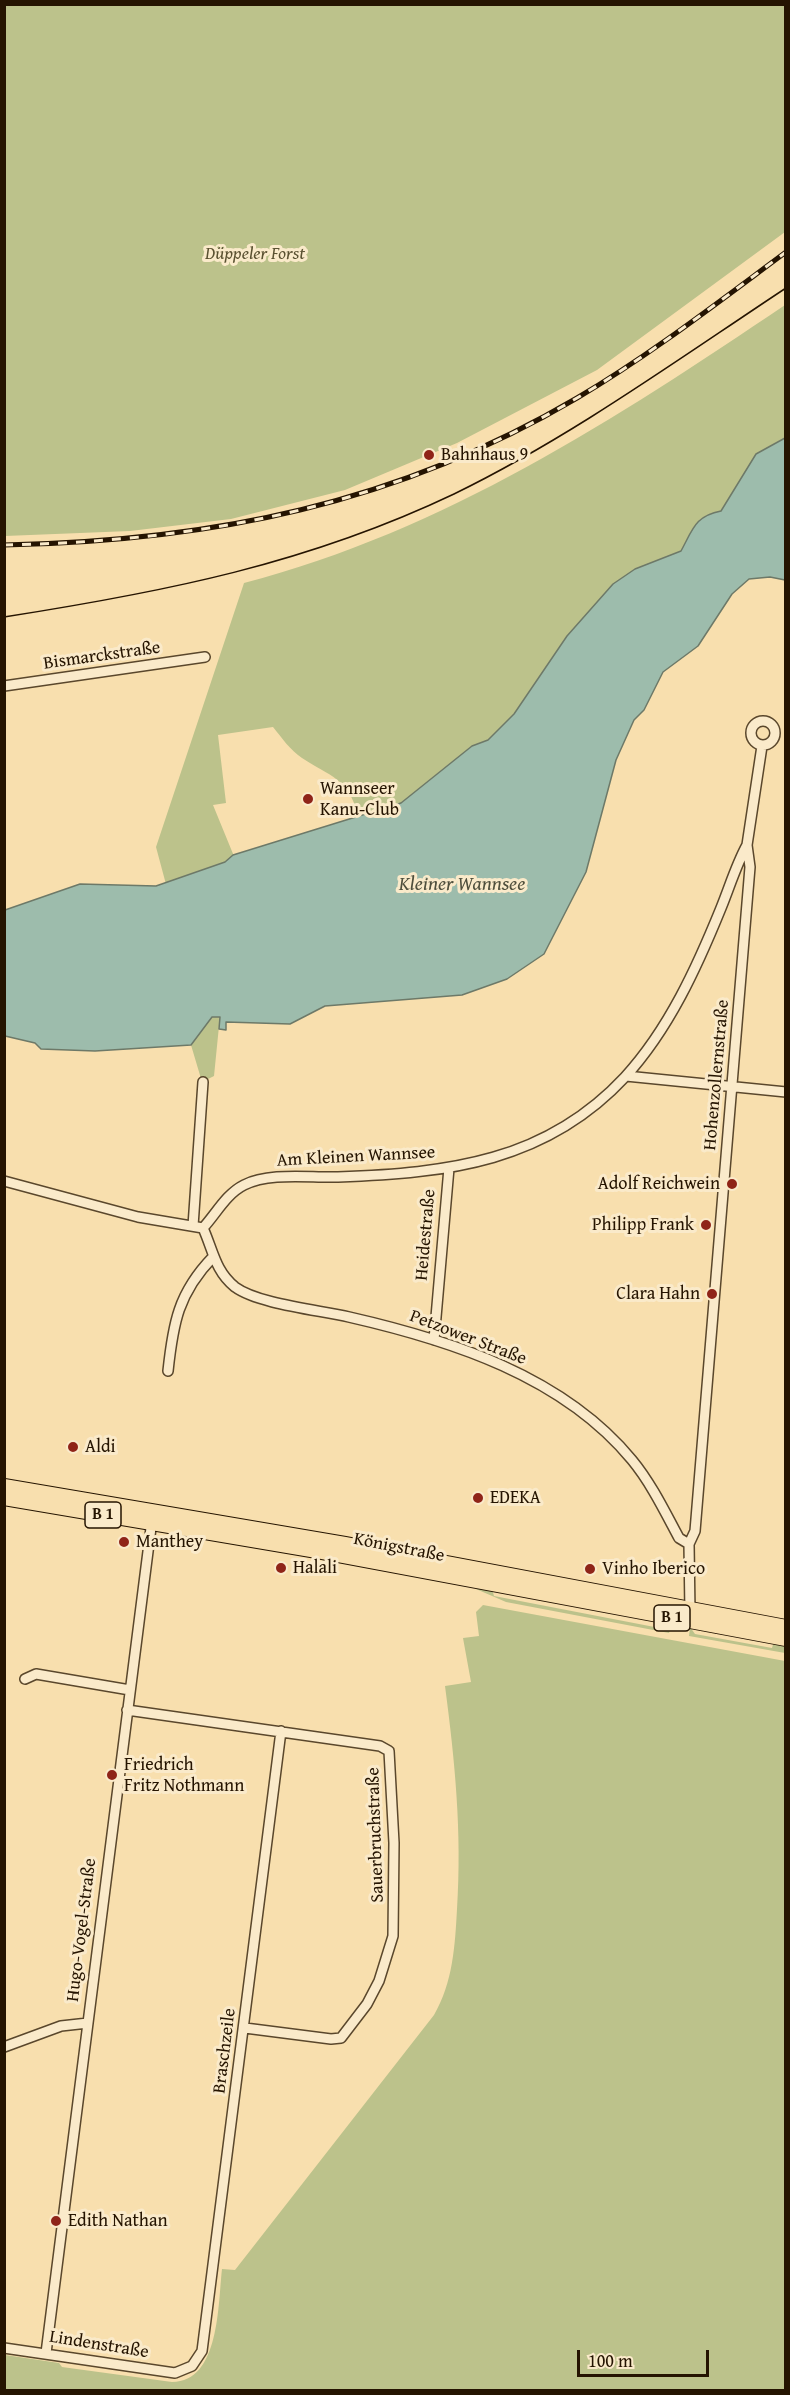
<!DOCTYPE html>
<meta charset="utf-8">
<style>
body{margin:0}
#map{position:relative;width:790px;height:2395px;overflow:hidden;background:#f8dfae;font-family:"Gentium Book Plus",serif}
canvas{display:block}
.frame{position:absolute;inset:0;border:6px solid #251401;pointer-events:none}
.scale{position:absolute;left:577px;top:2350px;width:132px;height:27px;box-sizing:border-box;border:3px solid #251401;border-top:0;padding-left:8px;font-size:18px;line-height:21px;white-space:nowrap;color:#251401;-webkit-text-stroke:4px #faeaca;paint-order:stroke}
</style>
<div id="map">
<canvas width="790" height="2395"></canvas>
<div class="frame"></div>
<div class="scale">100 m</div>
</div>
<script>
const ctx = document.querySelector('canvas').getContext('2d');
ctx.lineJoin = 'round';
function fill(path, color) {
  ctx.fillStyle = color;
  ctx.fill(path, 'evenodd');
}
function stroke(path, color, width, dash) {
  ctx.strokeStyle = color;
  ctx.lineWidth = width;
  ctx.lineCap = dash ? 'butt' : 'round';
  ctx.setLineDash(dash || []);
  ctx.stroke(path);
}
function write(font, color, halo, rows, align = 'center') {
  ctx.font = font + ' "Gentium Book Plus",serif';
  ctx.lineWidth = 6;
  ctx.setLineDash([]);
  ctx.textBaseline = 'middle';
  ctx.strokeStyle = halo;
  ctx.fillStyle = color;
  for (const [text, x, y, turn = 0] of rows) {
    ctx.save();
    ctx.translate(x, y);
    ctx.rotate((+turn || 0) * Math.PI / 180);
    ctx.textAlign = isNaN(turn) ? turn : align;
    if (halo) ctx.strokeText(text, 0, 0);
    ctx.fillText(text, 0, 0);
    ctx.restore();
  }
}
fill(new Path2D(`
 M 4,5 L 785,5 L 785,232 L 597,370 L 457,443 L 345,490 L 231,519 L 130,531 L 5,536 Z
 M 785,305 L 785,438 C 757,449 737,486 721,511 C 695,516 693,529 681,551 L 635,569 L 567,636 L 514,714 L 488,740 L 472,746 L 401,803 L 358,815 C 348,777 330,777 302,758 C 290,750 282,738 273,727 L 218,735 L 226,803 L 213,805 L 247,888 L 171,903 L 156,847 L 244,583 C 444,531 616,419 785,305 Z
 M 220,1016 L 214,1076 L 202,1082 L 191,1045 L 211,1017 Z
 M 478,1587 L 492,1589 L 494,1596 L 670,1630 L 669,1633 L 506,1602 L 476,1589 Z
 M 483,1605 L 785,1661 L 785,2390 L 5,2390 L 5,2355 L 59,2363 L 62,2367 L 172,2382 C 220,2382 218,2303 222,2269 L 235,2270 L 434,2015 C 453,1982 455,1946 457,1909 C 462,1832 455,1762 445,1686 L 471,1682 L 463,1638 L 479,1636 L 476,1612 Z
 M 690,1627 L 695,1634 L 772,1648 L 774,1641 L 785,1645 L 785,1653 L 689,1636 Z`), '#bcc28b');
const water = new Path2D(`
 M 785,438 L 785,580 L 770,577 L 749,579 L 732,594 L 698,646 L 663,672 L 644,710 L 634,720 L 616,760 L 586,872 L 544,954 L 507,979 L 462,995 L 325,1006 L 290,1024 L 226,1022 L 226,1030 L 219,1029 L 220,1017 L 212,1017 L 191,1045 L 95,1051 L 41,1049 L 35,1043 L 5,1036 L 5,910 L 80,884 L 156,886 L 225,862 L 233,855 L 401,803 L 472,746 L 488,740 L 514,714 L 567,636 L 613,584 L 635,569 L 681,551 C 693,529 695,516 721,511 L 756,454 Z`);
fill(water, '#9dbcac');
stroke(water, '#6d7968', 1.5);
const street = new Path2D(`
 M 4,686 L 205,657
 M751 733a12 12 0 1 1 24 0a12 12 0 1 1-24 0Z
 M 626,1076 L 786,1092
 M 4,1181 L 138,1217 L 203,1228 C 216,1214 226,1194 244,1185 C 270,1172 309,1178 338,1177 C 448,1173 546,1162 625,1077 C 669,1029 697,967 721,908 C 730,886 736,865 747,845
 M 193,1226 L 203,1082
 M 203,1228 C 213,1250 215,1271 235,1287 C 258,1304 319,1310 349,1317 C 450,1340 563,1376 632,1460 C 651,1483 665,1512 679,1538 L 689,1544
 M 434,1340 L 449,1168
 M 168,1371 C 173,1324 178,1293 213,1257
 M 690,1613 L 689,1544 L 695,1531 L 750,867 L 747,845 L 762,746
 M 25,1679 L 36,1674 L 130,1690
 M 127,1710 L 380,1746 L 389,1751 L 394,1843 L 393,1936 L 379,1981 L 367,2004 L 341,2038 L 331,2039 L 245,2028
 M 4,2047 L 61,2026 L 88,2023
 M 4,2348 L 175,2373 L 192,2366 L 202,2351 L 281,1731
 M 46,2353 L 152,1520`);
const primary = new Path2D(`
 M 4,1486 L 345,1544 L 786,1627
 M 4,1498 L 317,1551 L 786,1639`);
stroke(street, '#5a472c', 12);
stroke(primary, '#251401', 16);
stroke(street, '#faeaca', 9);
stroke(primary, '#f8dfae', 14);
stroke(new Path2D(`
 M 4,617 C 164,592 307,564 454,494 C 571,437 677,360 786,288`), '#251401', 1.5);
const rail = new Path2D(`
 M 4,545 C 212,541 397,504 577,398 C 650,355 717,303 786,252`);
stroke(rail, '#251401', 5);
stroke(rail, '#faeaca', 3, [9]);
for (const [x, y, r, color] of [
 [429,455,6,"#8f2418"],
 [308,799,6,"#8f2418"],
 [732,1184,6,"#8f2418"],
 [706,1225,6,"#8f2418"],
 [712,1294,6,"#8f2418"],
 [73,1447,6,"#8f2418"],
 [478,1498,6,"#8f2418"],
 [124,1542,6,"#8f2418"],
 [281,1568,6,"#8f2418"],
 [590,1569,6,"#8f2418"],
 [112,1775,6,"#8f2418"],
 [56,2221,6,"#8f2418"]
]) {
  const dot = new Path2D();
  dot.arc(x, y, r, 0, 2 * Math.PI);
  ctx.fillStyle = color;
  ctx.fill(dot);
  stroke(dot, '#faeaca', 2);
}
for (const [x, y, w] of [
 [103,1515,36],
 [672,1618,36]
]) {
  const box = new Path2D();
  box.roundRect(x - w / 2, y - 13, w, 26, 4.5);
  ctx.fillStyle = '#faeaca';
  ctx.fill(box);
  stroke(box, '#251401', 1.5);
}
write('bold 16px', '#251401', null, [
 ["B 1",103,1515],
 ["B 1",672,1618]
]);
write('italic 18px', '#5a5131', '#faeaca', [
 ["Düppeler Forst",255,254]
]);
write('18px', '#251401', '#faeaca', [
 ["Bahnhaus 9",441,455],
 ["Wannseer",320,789],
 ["Kanu-Club",320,810],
 ["Adolf Reichwein",720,1184,"right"],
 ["Philipp Frank",694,1225,"right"],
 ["Clara Hahn",700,1294,"right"],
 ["Aldi",85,1447],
 ["EDEKA",490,1498],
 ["Manthey",136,1542],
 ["Halali",293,1568],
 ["Vinho Iberico",602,1569],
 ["Friedrich",124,1765],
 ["Fritz Nothmann",124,1786],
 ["Edith Nathan",68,2221]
], 'left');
write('18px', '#251401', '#faeaca', [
 ["Bismarckstraße",102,656,-8],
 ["Hohenzollernstraße",717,1075,-85],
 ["Am Kleinen Wannsee",356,1157,-3],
 ["Heidestraße",426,1235,-85],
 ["Petzower Straße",468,1338,21],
 ["Königstraße",399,1548,11],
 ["Sauerbruchstraße",376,1835,-92],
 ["Hugo-Vogel-Straße",82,1930,-83],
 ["Braschzeile",225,2051,-83],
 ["Lindenstraße",99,2345,9]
]);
write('italic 20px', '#4f4f3d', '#faeaca', [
 ["Kleiner Wannsee",462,885]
]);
</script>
